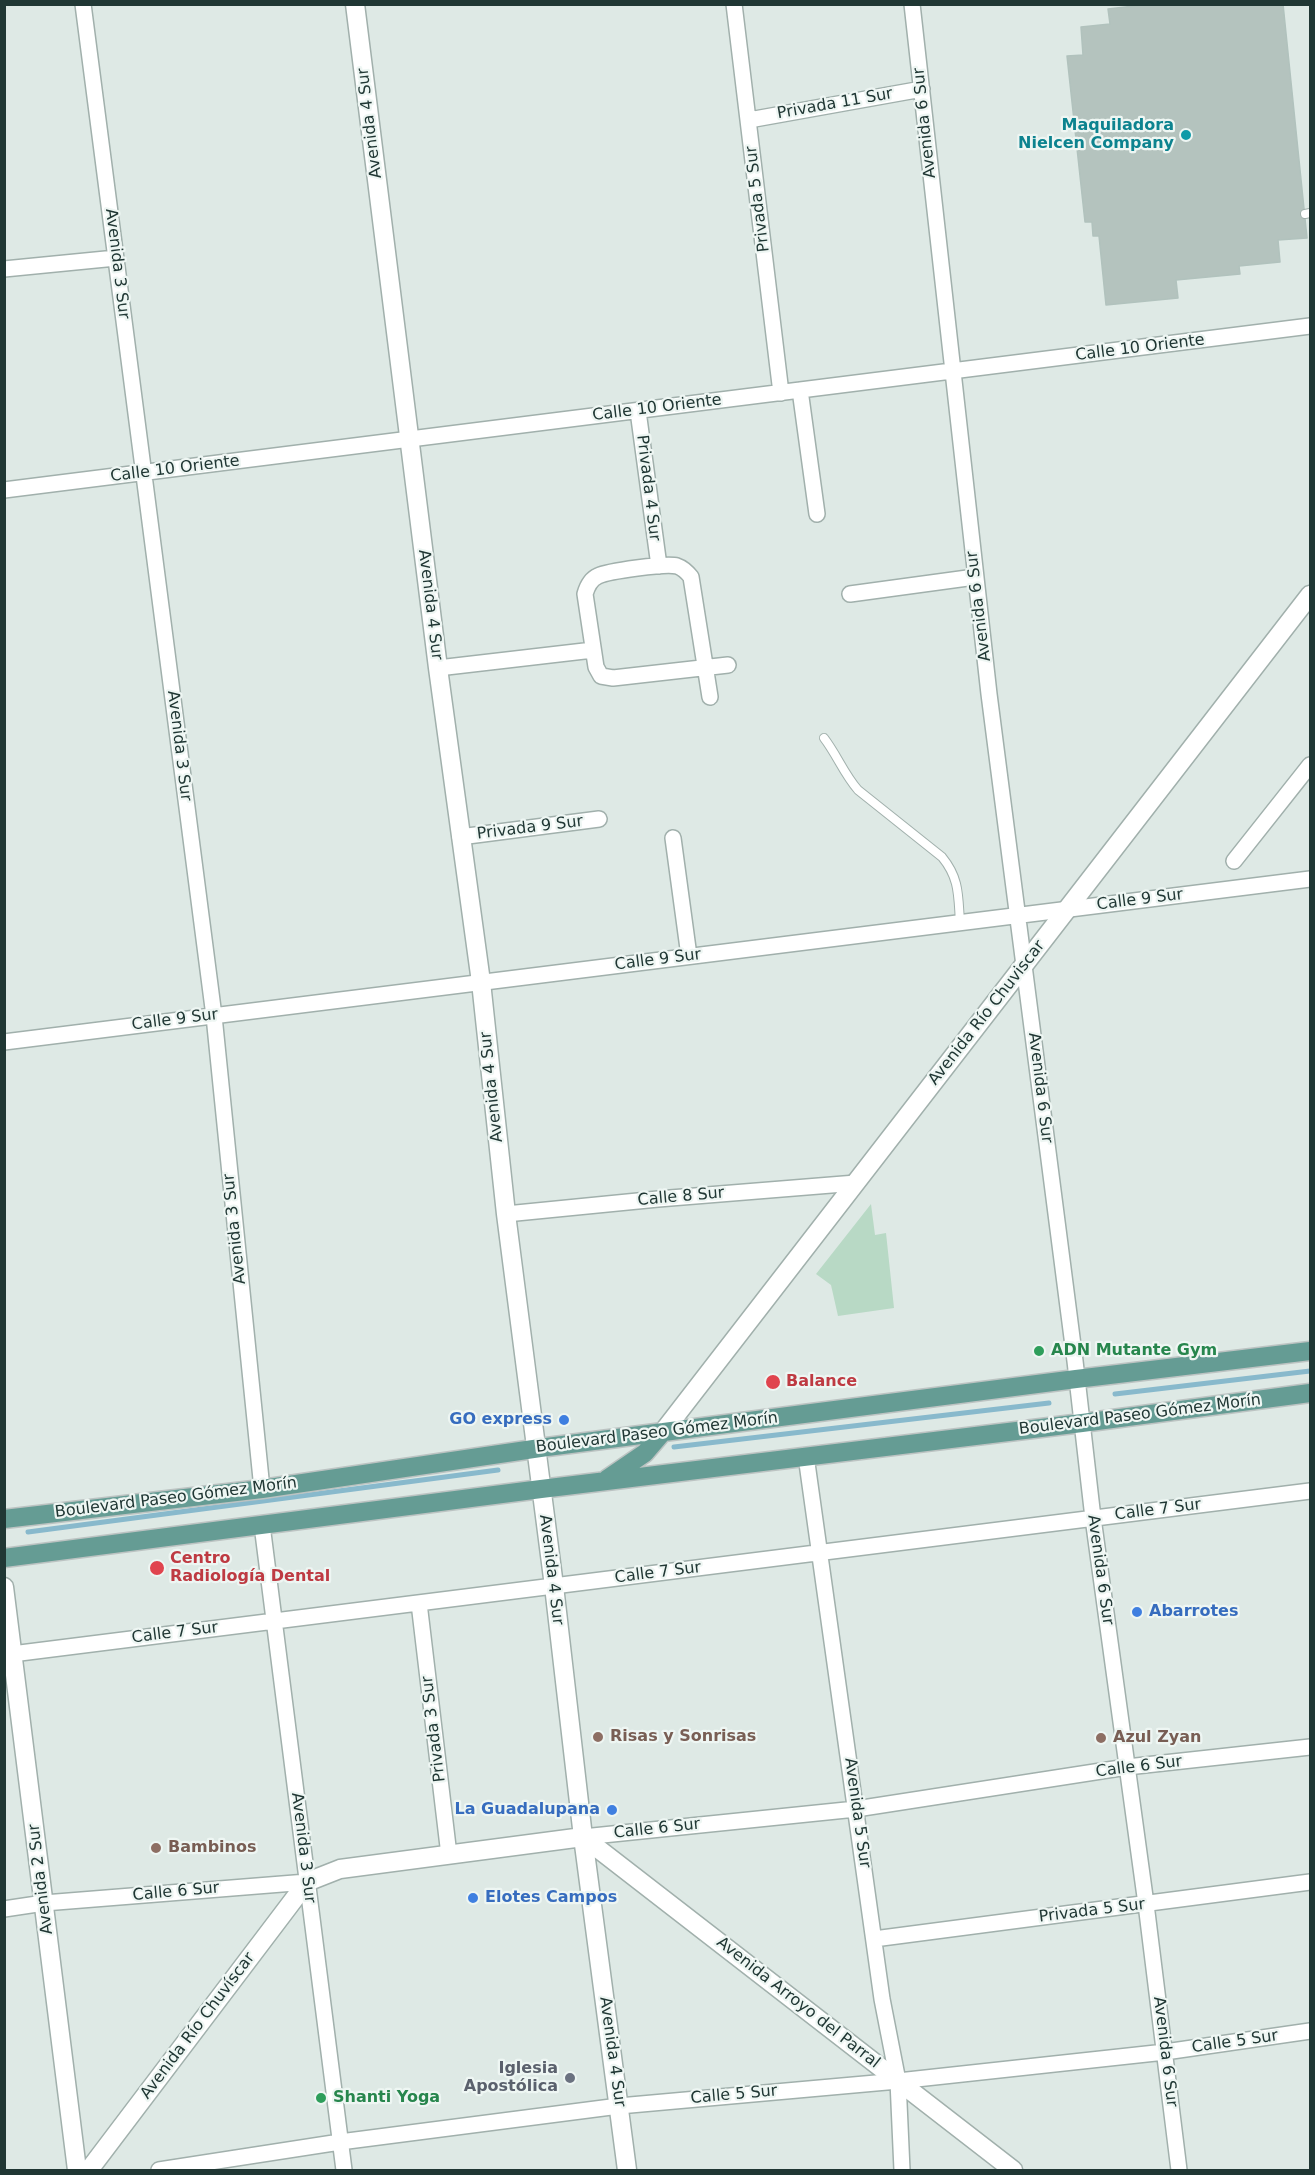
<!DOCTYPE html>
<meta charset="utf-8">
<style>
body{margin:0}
#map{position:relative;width:1315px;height:2175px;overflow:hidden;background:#dee9e5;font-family:"DejaVu Sans",sans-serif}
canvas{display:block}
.frame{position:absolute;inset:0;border:6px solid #203734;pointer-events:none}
</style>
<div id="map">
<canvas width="1315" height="2175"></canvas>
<div class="frame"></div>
</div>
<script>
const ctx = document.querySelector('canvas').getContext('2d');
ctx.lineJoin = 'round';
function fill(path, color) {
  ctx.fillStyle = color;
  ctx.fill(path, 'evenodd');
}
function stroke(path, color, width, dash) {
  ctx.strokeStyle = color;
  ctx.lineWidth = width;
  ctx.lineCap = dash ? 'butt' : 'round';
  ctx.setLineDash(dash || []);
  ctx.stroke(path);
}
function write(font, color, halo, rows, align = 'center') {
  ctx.font = font + ' "DejaVu Sans",sans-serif';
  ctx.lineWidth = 4.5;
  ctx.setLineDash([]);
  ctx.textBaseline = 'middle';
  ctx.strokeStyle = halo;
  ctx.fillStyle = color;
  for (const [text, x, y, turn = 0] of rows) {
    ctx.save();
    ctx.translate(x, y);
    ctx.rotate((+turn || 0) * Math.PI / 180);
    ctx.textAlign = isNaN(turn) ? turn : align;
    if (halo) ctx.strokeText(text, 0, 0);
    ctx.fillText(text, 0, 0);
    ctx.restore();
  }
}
fill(new Path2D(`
 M 871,1204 L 875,1235 L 886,1233 L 894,1308 L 838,1316 L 831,1285 L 816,1274 Z`), '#b8d9c5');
stroke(new Path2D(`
 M 1115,1394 L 1310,1371
 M 674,1447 L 1049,1403
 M 28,1532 L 498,1470`), '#88b9cc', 5);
const building = new Path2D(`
 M 1151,4 L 1283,4 L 1307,238 L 1278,240 L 1280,262 L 1239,266 L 1240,274 L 1176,280 L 1178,298 L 1106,305 L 1099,236 L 1093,236 L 1092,222 L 1085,222 L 1067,56 L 1083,55 L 1081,27 L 1110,24 L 1108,9 Z`);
fill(building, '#b4c3be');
stroke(building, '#b1c2bd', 1.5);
const service = new Path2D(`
 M 1305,214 L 1310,213
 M 824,738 C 837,755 844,774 858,790 L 942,857 C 960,879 958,896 960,922`);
const minor = new Path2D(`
 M 83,4 L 214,1016 L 262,1489
 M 734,4 L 781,393
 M 912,4 L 989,694 L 1075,1361 L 1093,1518 L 1146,1904 L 1179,2170
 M 749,120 L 922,89
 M 4,269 L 116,258
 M 800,390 L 817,514
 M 638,411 L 659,566
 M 4,490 L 1310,326
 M 850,594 L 975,577
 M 438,668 L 593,650
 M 710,697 L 691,577 C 687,572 683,568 677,566 C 666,563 608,571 598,576 C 591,579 587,587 585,594 L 596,667 L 601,676 L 613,678 L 728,665
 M 460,837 L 599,819
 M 673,838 L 689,956
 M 1234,861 L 1310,765
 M 4,1042 L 1310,879
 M 506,1214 L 658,1199 L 856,1183
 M 806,1456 L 882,1999 L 898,2081 L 902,2170
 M 262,1525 L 344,2170
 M 419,1603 L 449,1855
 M 4,1655 L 1310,1491
 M 583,1837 L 856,1809 L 1127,1767 L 1310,1747
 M 4,1909 L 44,1903 L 307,1882
 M 874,1939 L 1310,1882
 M 159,2170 L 340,2142 L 619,2106 L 898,2081 L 1165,2052 L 1310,2031`);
const tertiary = new Path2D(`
 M 355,4 L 438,668 L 481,982 L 506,1214 L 554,1586 L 583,1837 L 627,2170
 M 663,1432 L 1310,595
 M 4,1587 L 77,2170
 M 89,2170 L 307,1882 L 340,1869 L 583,1837 L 1013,2170`);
const primary = new Path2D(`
 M 607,1479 L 645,1453 L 663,1432
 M 4,1519 L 262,1489 L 547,1447 L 1076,1379 L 1310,1351
 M 4,1558 L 541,1489 L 1082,1423 L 1310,1393`);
stroke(service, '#a1b0ac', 10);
stroke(minor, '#a1b0ac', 18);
stroke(tertiary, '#a1b0ac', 21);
stroke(primary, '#bcc3c2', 21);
stroke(service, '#fff', 8);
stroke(minor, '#fff', 15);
stroke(tertiary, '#fff', 18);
stroke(primary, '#659c94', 18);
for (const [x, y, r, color] of [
 [1186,135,6,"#0f9aa8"],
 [1039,1351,6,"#2e9e5b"],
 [773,1382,8,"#e0444e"],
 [564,1420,6,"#3f7fe0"],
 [157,1568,8,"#e0444e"],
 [1137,1612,6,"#3f7fe0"],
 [598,1737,6,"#8d6e63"],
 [1101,1738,6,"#8d6e63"],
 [612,1810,6,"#3f7fe0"],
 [156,1848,6,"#8d6e63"],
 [473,1898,6,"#3f7fe0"],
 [570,2078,6,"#6b7280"],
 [321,2098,6,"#2e9e5b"]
]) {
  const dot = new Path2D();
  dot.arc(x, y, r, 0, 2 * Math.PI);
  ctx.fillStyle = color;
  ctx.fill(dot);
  stroke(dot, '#eef6f3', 2);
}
write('16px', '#203734', '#eef6f3', [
 ["Privada 11 Sur",835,104,-10],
 ["Avenida 4 Sur",370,123,-97],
 ["Avenida 6 Sur",925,123,-96],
 ["Privada 5 Sur",758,199,-97],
 ["Avenida 3 Sur",117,264,83],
 ["Calle 10 Oriente",1140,348,-7],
 ["Calle 10 Oriente",657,408,-7],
 ["Calle 10 Oriente",175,469,-7],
 ["Privada 4 Sur",648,488,83],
 ["Avenida 4 Sur",430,605,83],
 ["Avenida 6 Sur",979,606,-97],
 ["Avenida 3 Sur",179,746,83],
 ["Privada 9 Sur",530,828,-7],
 ["Calle 9 Sur",1140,900,-7],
 ["Calle 9 Sur",658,960,-7],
 ["Avenida Río Chuviscar",987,1013,-52],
 ["Calle 9 Sur",175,1020,-7],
 ["Avenida 4 Sur",492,1087,-96],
 ["Avenida 6 Sur",1040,1088,83],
 ["Calle 8 Sur",681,1197,-5],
 ["Avenida 3 Sur",235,1229,-96],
 ["Boulevard Paseo Gómez Morín",1140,1415,-7],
 ["Boulevard Paseo Gómez Morín",657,1433,-7],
 ["Boulevard Paseo Gómez Morín",176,1498,-7],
 ["Calle 7 Sur",1158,1510,-7],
 ["Avenida 4 Sur",551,1570,83],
 ["Avenida 6 Sur",1100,1570,82],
 ["Calle 7 Sur",658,1573,-7],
 ["Calle 7 Sur",175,1633,-7],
 ["Privada 3 Sur",434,1729,-97],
 ["Calle 6 Sur",1139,1767,-7],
 ["Avenida 5 Sur",857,1813,82],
 ["Calle 6 Sur",657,1829,-6],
 ["Avenida 3 Sur",303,1848,83],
 ["Avenida 2 Sur",41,1879,-97],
 ["Calle 6 Sur",176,1892,-5],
 ["Privada 5 Sur",1092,1911,-7],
 ["Avenida Arroyo del Parral",798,2003,38],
 ["Avenida Río Chuvíscar",198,2026,-53],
 ["Calle 5 Sur",1235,2042,-8],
 ["Avenida 4 Sur",612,2052,82],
 ["Avenida 6 Sur",1165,2052,83],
 ["Calle 5 Sur",734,2095,-5]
]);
write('bold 16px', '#0d838f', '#eef6f3', [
 ["Maquiladora",1174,126],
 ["Nielcen Company",1174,144]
], 'right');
write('bold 16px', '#27864d', '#eef6f3', [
 ["ADN Mutante Gym",1051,1351],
 ["Shanti Yoga",333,2098]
], 'left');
write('bold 16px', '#be3a42', '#eef6f3', [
 ["Balance",786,1382],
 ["Centro",170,1559],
 ["Radiología Dental",170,1577]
], 'left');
write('bold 16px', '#366cbe', '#eef6f3', [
 ["GO express",552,1420],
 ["Abarrotes",1149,1612,"left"],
 ["La Guadalupana",600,1810],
 ["Elotes Campos",485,1898,"left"]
], 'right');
write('bold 16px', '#785e54', '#eef6f3', [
 ["Risas y Sonrisas",610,1737],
 ["Azul Zyan",1113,1738],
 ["Bambinos",168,1848]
], 'left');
write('bold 16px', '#5b616d', '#eef6f3', [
 ["Iglesia",558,2069],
 ["Apostólica",558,2087]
], 'right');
</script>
